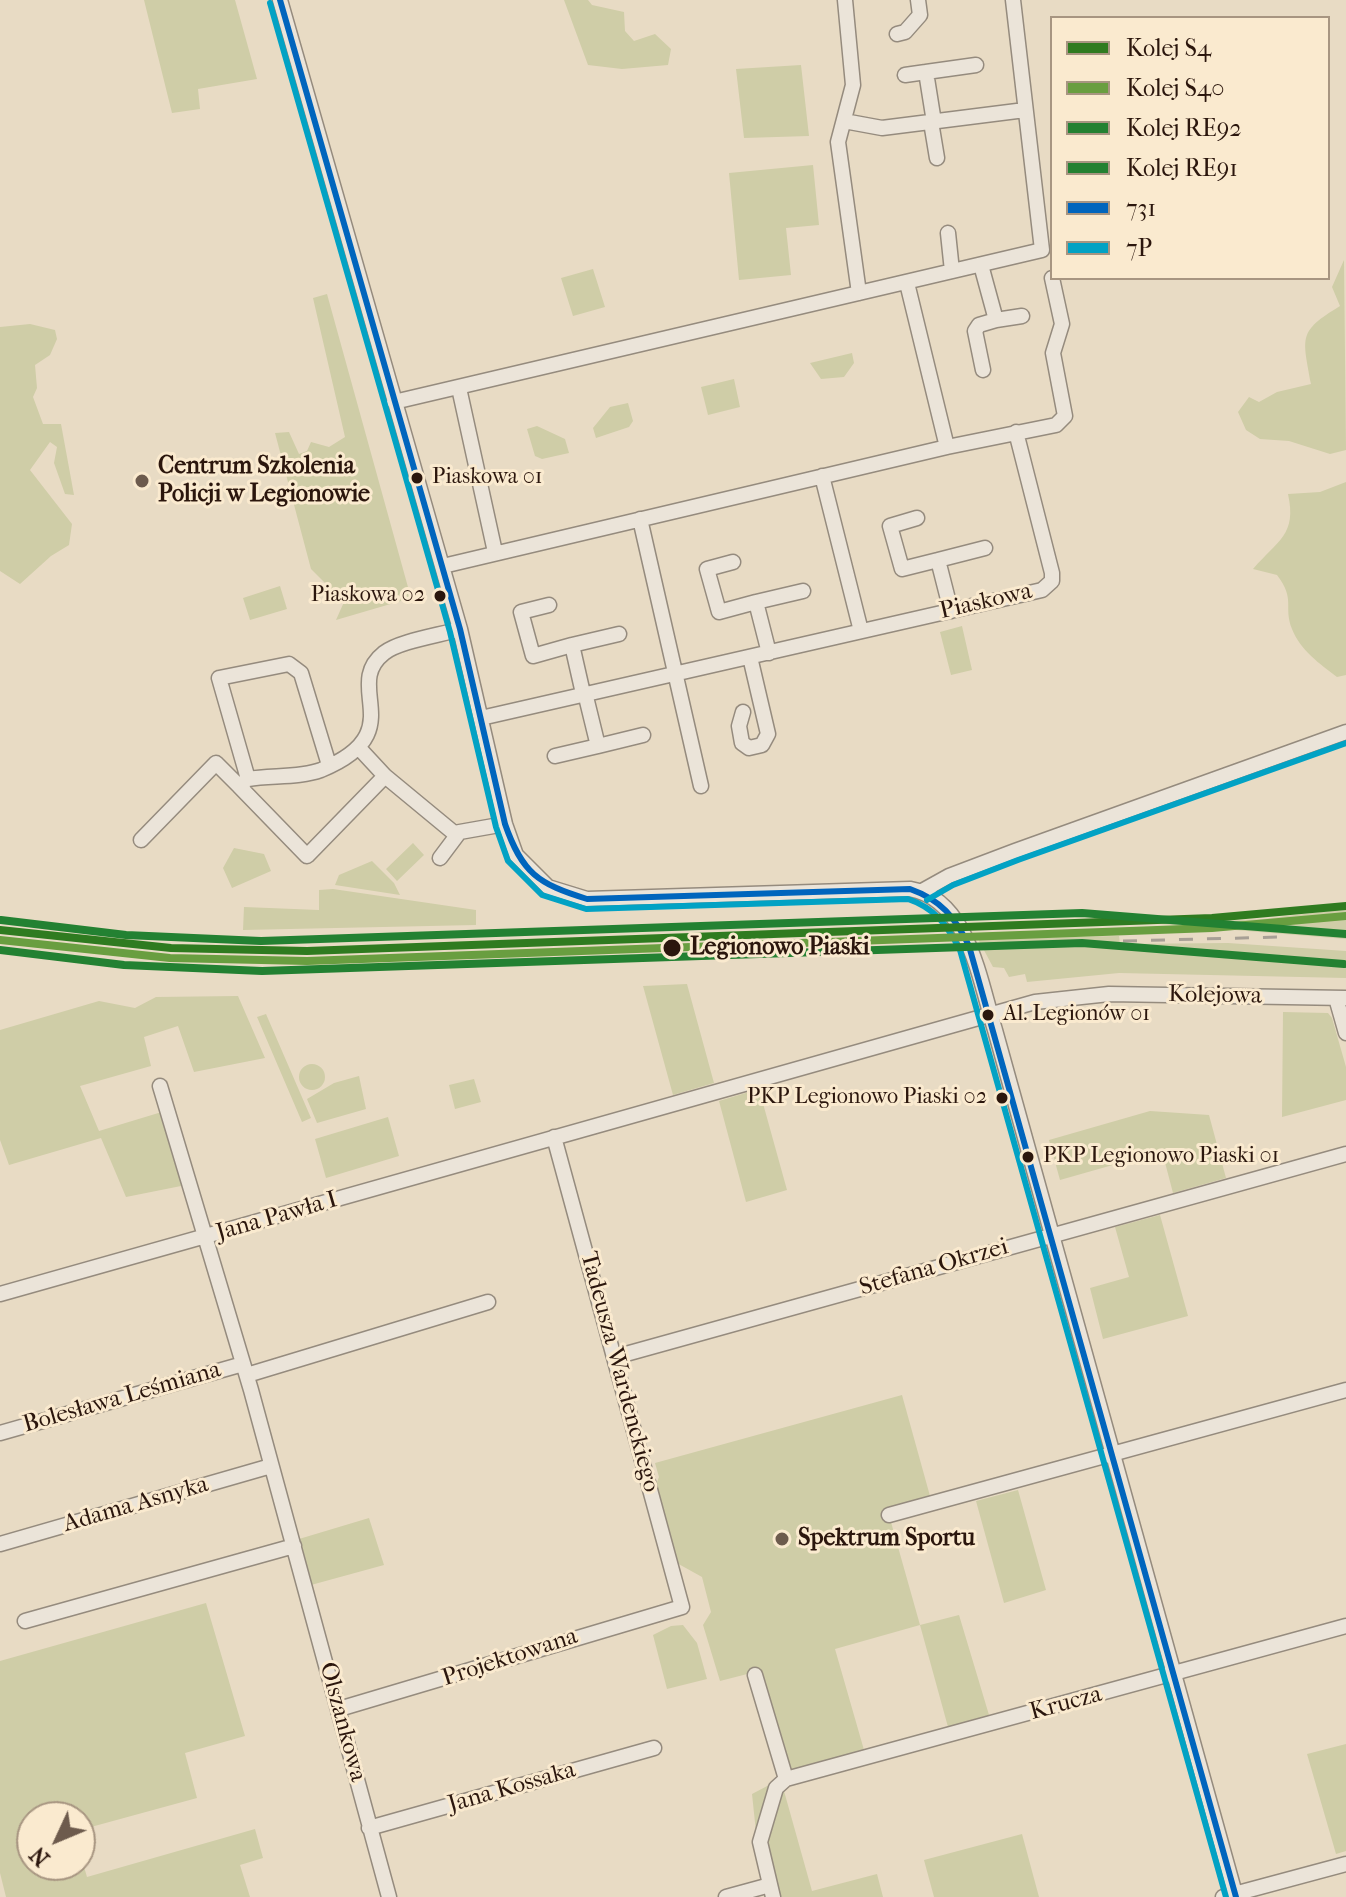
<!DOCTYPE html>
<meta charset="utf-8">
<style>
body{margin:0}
#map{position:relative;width:1346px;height:1897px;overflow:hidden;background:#e8dbc4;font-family:"IM FELL French Canon",serif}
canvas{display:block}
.legend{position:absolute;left:1050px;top:16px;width:280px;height:264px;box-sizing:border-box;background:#faeacf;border:2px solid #a79581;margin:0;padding:10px 14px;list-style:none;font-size:24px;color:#2b160d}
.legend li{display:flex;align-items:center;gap:16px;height:40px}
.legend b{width:40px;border:2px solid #a79581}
.north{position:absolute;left:16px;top:1801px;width:80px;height:80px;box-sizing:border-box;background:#faeacf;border:2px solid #a79581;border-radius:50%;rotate:226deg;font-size:22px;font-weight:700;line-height:32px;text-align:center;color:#2b160d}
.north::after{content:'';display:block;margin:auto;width:28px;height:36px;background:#6d5b4d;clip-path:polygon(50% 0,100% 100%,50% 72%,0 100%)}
</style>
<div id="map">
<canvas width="1346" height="1897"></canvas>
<ul class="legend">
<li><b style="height:10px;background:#2f7b20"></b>Kolej S4</li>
<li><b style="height:10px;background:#699e40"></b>Kolej S40</li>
<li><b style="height:10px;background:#238132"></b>Kolej RE92</li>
<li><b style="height:10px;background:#238132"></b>Kolej RE91</li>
<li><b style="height:10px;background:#0065bd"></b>731</li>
<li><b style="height:10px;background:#02a2c4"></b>7P</li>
</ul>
<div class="north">N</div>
</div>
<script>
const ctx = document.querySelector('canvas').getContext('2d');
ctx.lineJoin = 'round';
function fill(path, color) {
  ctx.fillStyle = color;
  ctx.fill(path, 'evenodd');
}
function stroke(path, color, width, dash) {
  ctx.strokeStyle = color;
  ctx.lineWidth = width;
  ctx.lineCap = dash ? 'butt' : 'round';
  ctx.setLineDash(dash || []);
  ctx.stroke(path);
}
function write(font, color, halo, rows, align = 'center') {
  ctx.font = font + ' "IM FELL French Canon",serif';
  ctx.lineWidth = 6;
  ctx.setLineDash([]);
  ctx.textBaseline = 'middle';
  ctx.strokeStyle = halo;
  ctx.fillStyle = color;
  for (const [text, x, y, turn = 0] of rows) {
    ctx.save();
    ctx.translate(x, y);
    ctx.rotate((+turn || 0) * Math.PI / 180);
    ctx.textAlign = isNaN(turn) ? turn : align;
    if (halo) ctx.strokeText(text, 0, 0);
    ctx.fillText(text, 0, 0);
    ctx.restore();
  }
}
fill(new Path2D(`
 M 144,0 L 235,0 L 257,79 L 198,89 L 200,109 L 172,113 Z
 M 564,0 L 588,0 L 592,5 L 624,12 L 625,31 L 634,41 L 655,34 L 671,49 L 668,65 L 622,69 L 588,65 Z
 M 801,65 L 809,136 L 744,138 L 736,69 Z
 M 813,165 L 819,225 L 786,228 L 791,275 L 739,280 L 729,173 Z
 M 1344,260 L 1346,450 L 1330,454 L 1289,441 L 1260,439 L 1246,430 L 1238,412 L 1249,397 L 1259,402 L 1277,392 L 1311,384 C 1303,337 1297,332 1340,306 L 1332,287 Z
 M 593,269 L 605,307 L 573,316 L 561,278 Z
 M 327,294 L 411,598 L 336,620 L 344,602 L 311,569 L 275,433 L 289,432 L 299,454 L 307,451 L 311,442 L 329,447 L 345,437 L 313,298 Z
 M 30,324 L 55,330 L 57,339 L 50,355 L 35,365 L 37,388 L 33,397 L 43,424 L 61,424 L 74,495 L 65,494 L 54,463 L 57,447 L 50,442 L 30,470 L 72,524 L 69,545 L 51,556 L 20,584 L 0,571 L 0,327 Z
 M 852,353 L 854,363 L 844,377 L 821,379 L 810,363 Z
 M 734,379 L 740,407 L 708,415 L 701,387 Z
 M 628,403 L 633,421 L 629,427 L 596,438 L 593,428 L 610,407 Z
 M 537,426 L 565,439 L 569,453 L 542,459 L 535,456 L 527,429 Z
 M 1346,482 L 1346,675 L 1337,677 C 1320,664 1300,650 1292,629 C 1283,606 1296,600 1277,575 L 1253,569 C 1278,540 1297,535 1288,494 L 1320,492 Z
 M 280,586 L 287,609 L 250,620 L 243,598 Z
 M 962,626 L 972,670 L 951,675 L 940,632 Z
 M 413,843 L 424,855 L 397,881 L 386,869 Z
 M 234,848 L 264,854 L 271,871 L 232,888 L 223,868 Z
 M 372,861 L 394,883 L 400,895 L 335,885 L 339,875 Z
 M 333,889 L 476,910 L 476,925 L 243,930 L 244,907 L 319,910 L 319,890 Z
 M 1346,909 L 1346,939 L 1160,924 L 1263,919 Z
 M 1119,936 L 1120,944 L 1228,943 L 1346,951 L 1346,978 L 1119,973 L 1027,982 L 1025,974 L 1009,977 L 1004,968 L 993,967 L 978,939 Z
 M 687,984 L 714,1083 L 673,1095 L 643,986 Z
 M 238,996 L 265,1058 L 194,1072 L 178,1026 L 144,1037 L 151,1066 L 80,1086 L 99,1131 L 165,1111 L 186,1185 L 126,1197 L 101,1138 L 9,1165 L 0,1140 L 0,1030 L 99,1001 L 135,1008 L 156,997 Z
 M 1283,1012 L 1328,1013 L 1332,1018 L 1346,1067 L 1346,1100 L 1282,1117 Z
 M 266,1014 L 311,1118 L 302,1122 L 257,1017 Z
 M299 1077a13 13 0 1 1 26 0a13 13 0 1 1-26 0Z
 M 359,1076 L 366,1109 L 317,1123 L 307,1099 L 334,1083 Z
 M 474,1079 L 481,1102 L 455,1109 L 449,1085 Z
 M 759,1089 L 787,1190 L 746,1202 L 719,1101 Z
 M 1150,1111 L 1209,1115 L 1226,1178 L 1173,1193 L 1162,1151 L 1060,1180 L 1049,1140 Z
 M 388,1117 L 399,1156 L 326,1178 L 315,1139 Z
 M 1160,1215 L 1188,1316 L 1103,1339 L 1090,1288 L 1129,1277 L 1115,1227 Z
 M 902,1395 L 930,1496 L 888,1507 L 889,1515 L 920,1625 L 959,1615 L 989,1715 L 948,1727 L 920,1625 L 835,1649 L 864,1750 L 789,1770 L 759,1671 L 720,1681 L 703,1625 L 711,1612 L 702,1577 L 675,1562 L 655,1487 L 659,1477 L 655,1463 Z
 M 1018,1490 L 1046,1590 L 1004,1603 L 976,1501 Z
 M 369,1518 L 384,1565 L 311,1585 L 299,1539 Z
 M 206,1603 L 245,1736 L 185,1753 L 197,1798 L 80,1830 L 80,1817 L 32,1817 L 32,1865 L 80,1865 L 80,1853 L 87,1877 L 255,1829 L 263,1858 L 240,1865 L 250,1897 L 6,1897 L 0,1873 L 0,1661 Z
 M 683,1625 L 697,1643 L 707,1679 L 667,1689 L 653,1635 L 671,1626 Z
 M 1346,1744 L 1346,1851 L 1336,1854 L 1307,1754 Z
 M 771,1784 L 756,1832 L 752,1794 Z
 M 784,1791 L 812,1891 L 877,1874 L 883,1897 L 778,1897 C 768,1860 755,1824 784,1791 Z
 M 1022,1834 L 1039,1897 L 934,1897 L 924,1860 Z`), '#cfcda7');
const minor = new Path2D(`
 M 280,0 L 460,629 L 505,824 L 516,855 L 548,887 L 587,899 L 910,889 C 969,899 980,983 995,1030 L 1236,1897
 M 845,0 L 853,85 L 838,142 L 859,293
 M 897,34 L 905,32 L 920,15 L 918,0
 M 905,75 L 926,72
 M 844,121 L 882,128 L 1025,110
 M 931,122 L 937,158
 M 934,122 L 926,72 L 976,65
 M 948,233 L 952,271
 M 981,265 L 996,320 L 1022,316
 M 907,283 L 947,447
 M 983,370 L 975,331 L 979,325 L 996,320
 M 459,388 L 495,552
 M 394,402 L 1042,250 L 1013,0
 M 822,476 L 861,631
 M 917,518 L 890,526 L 902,569 L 938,560
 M 640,519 L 701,786
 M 733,562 L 707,569 L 719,612 L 756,602 L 769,653
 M 443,566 L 947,447 L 1056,425 L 1065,416 L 1053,353 L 1062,324 L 1052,278
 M 756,602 L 803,591
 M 549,605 L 521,612 L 533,656 L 572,645
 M 951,611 L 938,560 L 985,548
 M 582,689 L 572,645 L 619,634
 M 587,701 L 598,746 L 643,735
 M 743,712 L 739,726 L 742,743 L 749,748 L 762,745 L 768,734 L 750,657
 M 481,718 L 1042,590 L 1052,581 L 1052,573 L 1016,432
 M 359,748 L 385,776 L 454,833 L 505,824
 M 555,756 L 598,746
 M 248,779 L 219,678 L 289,664 L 301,673 L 329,765
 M 239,786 L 307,856 L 385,776
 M 141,840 L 216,763 L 239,786 L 248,779 C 271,775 299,778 321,770 C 413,732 341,687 384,653 C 399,641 441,635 460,629
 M 440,858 L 458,834
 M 922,891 L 949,876 L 1015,851 L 1346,732
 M 1336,998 L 1346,1033
 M 160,1086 L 251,1390 L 389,1897
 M 0,1294 L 1035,1002 L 1109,994 L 1346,998
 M 615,1357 L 1346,1154
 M 247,1375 L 488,1302
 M 0,1433 L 243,1364
 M 889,1515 L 1346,1390
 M 0,1544 L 271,1466
 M 25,1621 L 294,1546
 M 755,1675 L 786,1779 L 776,1788 L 760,1842 L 773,1897
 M 339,1709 L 682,1607 L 554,1137
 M 786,1779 L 1346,1626
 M 369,1828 L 654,1748
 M 726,1897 L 770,1885
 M 1223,1897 L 1346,1864`);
stroke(minor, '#958b7e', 17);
stroke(minor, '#ebe4d9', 14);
stroke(new Path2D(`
 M 1123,941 L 1280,937`), '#a79f95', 3, [14, 14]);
stroke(new Path2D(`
 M 280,0 L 460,629 L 505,824 C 522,873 538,884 587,899 L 910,889 C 941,900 955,917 969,946 L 1236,1897`), '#0065bd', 6);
stroke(new Path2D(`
 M 270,3 L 450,632 L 496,827 L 508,861 L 542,895 L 586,909 L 908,899 C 935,908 947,925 960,950 L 1226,1897
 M 927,900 L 953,885 L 1018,860 L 1346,743`), '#02a2c4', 6);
stroke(new Path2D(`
 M 0,930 L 171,948 L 307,951 L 1212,918 L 1346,906`), '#2f7b20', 8);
stroke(new Path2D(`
 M 0,940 L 170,958 L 307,961 L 1212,928 L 1346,916`), '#699e40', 8);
stroke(new Path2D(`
 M 1,920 L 126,935 L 261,941 L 1082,913 L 1346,934`), '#238132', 8);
stroke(new Path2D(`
 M 0,950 L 124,965 L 262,971 L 1082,943 L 1344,964`), '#238132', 8);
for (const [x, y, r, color] of [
 [417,478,7,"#2b160d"],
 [142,481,8,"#6d5b4d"],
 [440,596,7,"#2b160d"],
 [672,948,10,"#2b160d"],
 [988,1015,7,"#2b160d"],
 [1002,1098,7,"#2b160d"],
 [1028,1157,7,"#2b160d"],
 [782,1539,8,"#6d5b4d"]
]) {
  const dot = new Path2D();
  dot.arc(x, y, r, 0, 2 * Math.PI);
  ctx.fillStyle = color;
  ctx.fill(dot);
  stroke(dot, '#faeacf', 3);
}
write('22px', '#2b160d', '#faeacf', [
 ["Piaskowa 01",432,478],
 ["Piaskowa 02",425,596,"right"],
 ["Al. Legionów 01",1003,1015],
 ["PKP Legionowo Piaski 02",987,1098,"right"],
 ["PKP Legionowo Piaski 01",1043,1157]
], 'left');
write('bold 24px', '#2b160d', '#faeacf', [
 ["Centrum Szkolenia",158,467],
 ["Policji w Legionowie",158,495],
 ["Spektrum Sportu",798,1539]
], 'left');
write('24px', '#2b160d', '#faeacf', [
 ["Piaskowa",986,602,-13],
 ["Kolejowa",1215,996,1],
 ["Jana Pawła I",277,1217,-16],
 ["Stefana Okrzei",934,1268,-16],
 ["Tadeusza Wardenckiego",619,1372,75],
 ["Bolesława Leśmiana",122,1398,-16],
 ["Adama Asnyka",136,1505,-16],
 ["Projektowana",510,1658,-18],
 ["Krucza",1066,1704,-15],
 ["Olszankowa",342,1722,75],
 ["Jana Kossaka",512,1788,-16]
]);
write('bold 24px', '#2b160d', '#faeacf', [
 ["Legionowo Piaski",690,948]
], 'left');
</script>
